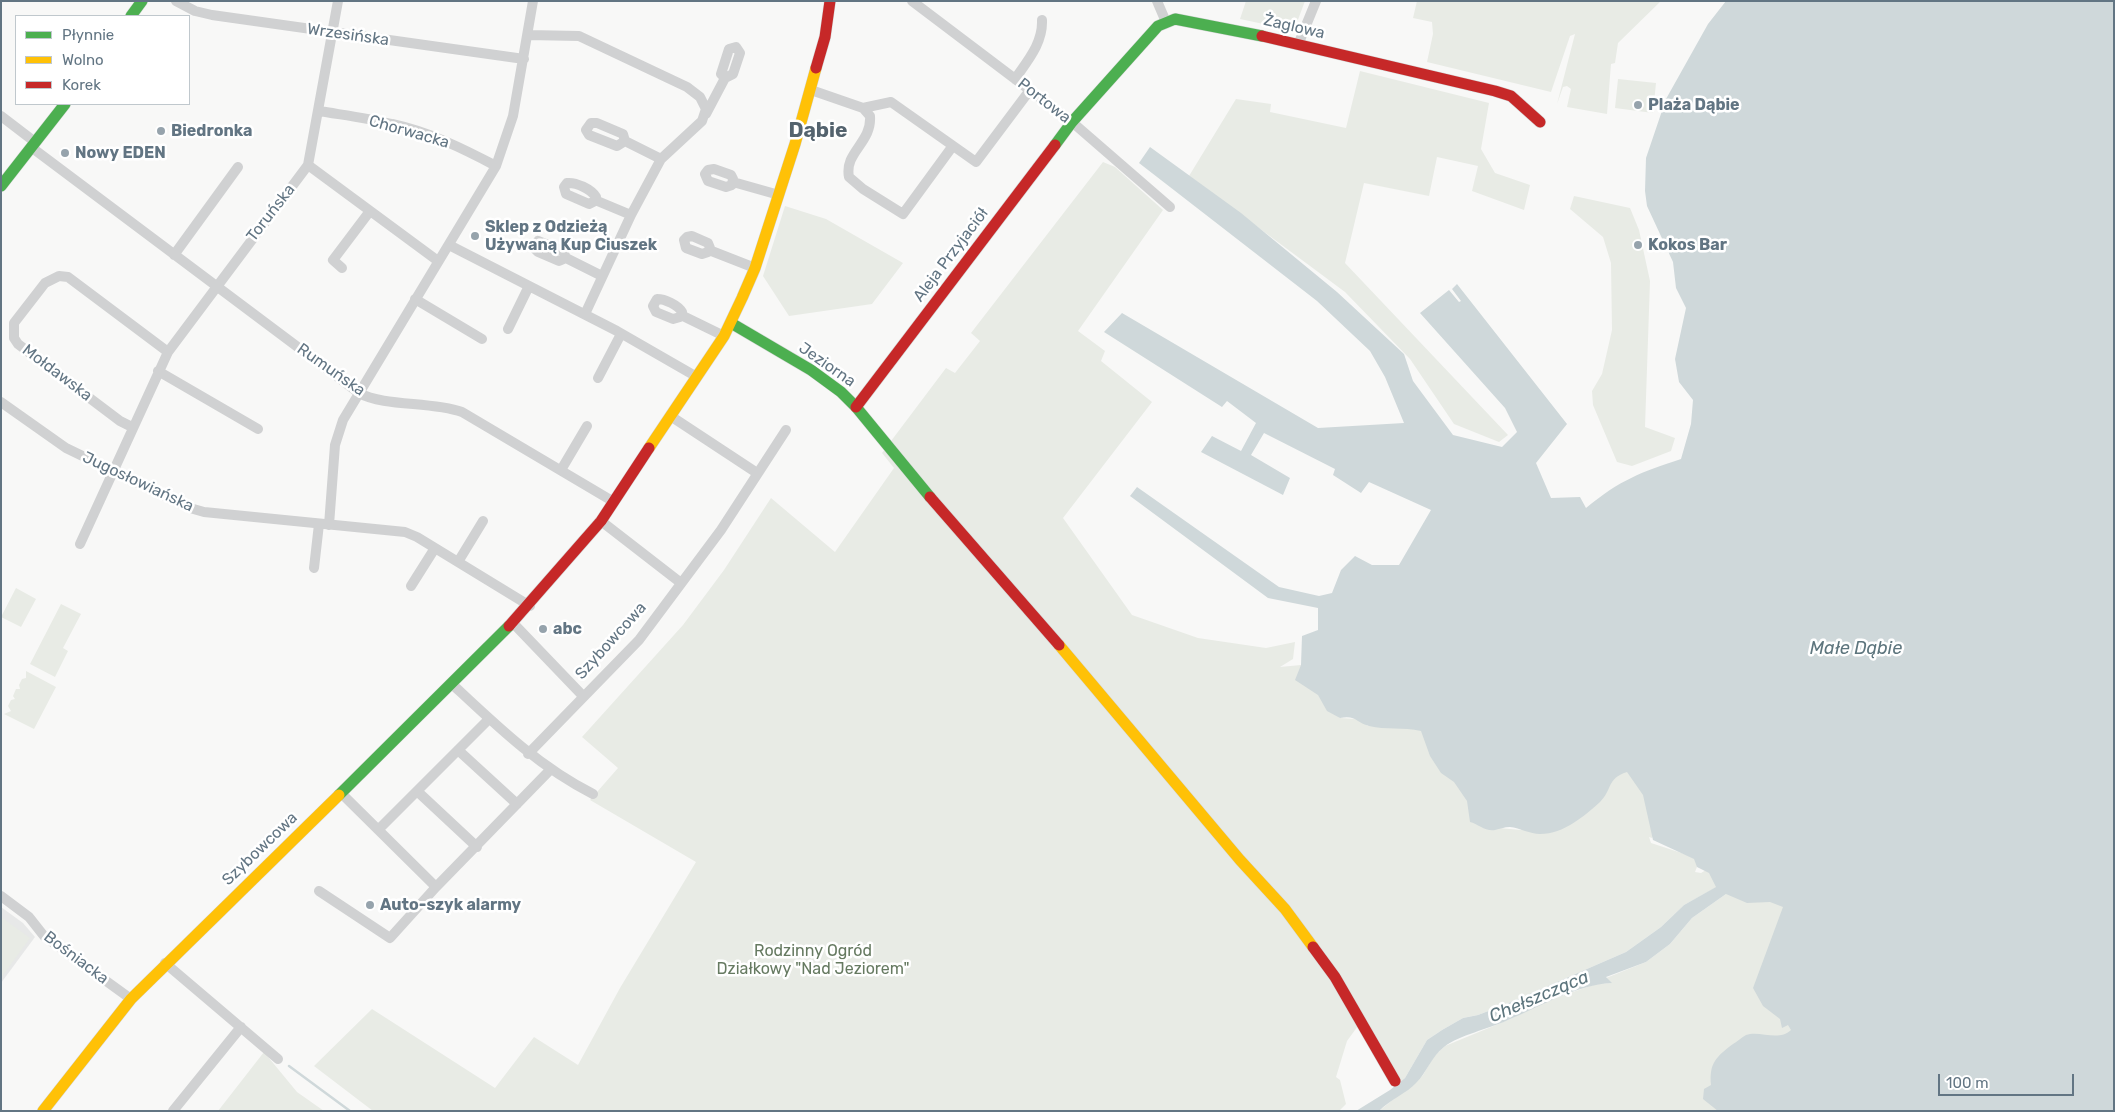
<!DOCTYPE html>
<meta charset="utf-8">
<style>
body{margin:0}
#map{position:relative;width:2115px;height:1112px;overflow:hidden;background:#f8f8f7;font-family:Rubik,sans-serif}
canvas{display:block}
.frame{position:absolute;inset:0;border:2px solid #627583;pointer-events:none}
.legend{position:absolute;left:15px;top:15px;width:175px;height:90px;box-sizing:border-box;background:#fff;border:1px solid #c0c8cd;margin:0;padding:6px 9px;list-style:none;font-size:15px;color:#627583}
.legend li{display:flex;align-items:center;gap:10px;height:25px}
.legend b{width:25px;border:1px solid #c0c8cd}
.scale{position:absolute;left:1938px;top:1074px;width:136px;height:22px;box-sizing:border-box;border:2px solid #627583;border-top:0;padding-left:6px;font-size:15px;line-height:18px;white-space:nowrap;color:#627583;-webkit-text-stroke:4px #fff;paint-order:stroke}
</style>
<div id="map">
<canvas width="2115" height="1112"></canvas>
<div class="frame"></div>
<ul class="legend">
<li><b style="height:6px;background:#4caf50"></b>Płynnie</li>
<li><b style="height:6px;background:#ffc107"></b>Wolno</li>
<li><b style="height:6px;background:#c62828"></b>Korek</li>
</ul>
<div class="scale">100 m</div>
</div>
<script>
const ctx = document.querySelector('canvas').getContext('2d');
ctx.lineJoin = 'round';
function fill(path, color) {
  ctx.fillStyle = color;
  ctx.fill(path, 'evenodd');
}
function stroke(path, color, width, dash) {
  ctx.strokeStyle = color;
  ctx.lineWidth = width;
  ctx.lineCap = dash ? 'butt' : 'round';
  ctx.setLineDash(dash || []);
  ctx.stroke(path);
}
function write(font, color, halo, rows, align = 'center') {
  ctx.font = font + ' Rubik,sans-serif';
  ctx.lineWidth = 5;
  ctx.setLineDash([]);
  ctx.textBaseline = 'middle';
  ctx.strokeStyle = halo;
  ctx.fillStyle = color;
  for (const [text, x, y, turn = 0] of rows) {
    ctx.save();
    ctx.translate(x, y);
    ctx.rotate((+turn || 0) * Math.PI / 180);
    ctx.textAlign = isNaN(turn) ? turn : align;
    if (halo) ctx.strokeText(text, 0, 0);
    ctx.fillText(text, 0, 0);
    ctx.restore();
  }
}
fill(new Path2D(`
 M 1,907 L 23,923 L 35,937 L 1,983 Z`), '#e7e8e8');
fill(new Path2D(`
 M 1246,1 L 1305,1 L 1296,25 L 1287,29 L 1240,19 Z
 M 1417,1 L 1661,1 L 1618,43 L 1615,63 L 1611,64 L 1607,114 L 1567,107 L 1571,89 L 1567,86 L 1563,87 L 1557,104 L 1575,34 L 1570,36 L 1551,92 L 1427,62 L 1433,34 L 1432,22 L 1413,18 Z
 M 1360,71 L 1489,103 L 1481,149 L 1495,173 L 1530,185 L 1524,210 L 1472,191 L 1478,166 L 1437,157 L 1429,196 L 1364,183 L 1345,263 L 1508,435 L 1499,442 L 1454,424 L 1410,359 L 1345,292 L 1189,176 L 1236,99 L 1271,104 L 1270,112 L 1346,128 Z
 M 1618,79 L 1656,83 L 1653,113 L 1615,108 Z
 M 1103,162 L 1115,167 L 1163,210 L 1078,331 L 1105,351 L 1101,361 L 1152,402 L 1063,518 L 1132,615 L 1198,638 L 1266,648 L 1295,642 L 1293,659 L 1280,667 L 1301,665 L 1340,718 L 1357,719 L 1368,726 L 1408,713 L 1499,828 L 1521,830 L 1627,717 L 1656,833 L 1652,838 L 1649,837 L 1651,843 L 1700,859 L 1695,872 L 1701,873 L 1716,864 L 1717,887 L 1684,905 L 1661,927 L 1626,952 L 1504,1005 L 1478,1015 L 1463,1018 L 1442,1030 L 1427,1040 L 1405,1078 L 1400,1082 L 1363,1019 L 1347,1041 L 1336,1077 L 1340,1080 L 1346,1104 L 1339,1111 L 373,1111 L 314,1066 L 372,1009 L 495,1088 L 534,1037 L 578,1065 L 620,988 L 696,862 L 590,800 L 618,768 L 582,737 L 683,625 L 724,570 L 771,498 L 835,552 L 894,468 L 882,453 L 946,368 L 955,373 L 980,341 L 971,333 Z
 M 1574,196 L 1630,208 L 1639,230 L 1650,281 L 1645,427 L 1675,438 L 1671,451 L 1632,466 L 1617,462 L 1593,405 L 1592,391 L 1602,374 L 1612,330 L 1611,263 L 1603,237 L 1570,209 Z
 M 785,206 L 826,219 L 903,263 L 872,304 L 789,316 L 763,276 Z
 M 16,588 L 36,599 L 21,627 L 1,617 Z
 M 61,604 L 81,614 L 63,648 L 68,651 L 55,677 L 30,664 Z
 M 26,671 L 56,687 L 34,729 L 4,714 L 11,711 L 8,706 L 11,700 L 15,699 L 13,696 L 16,689 L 20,689 L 19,685 L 22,679 L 26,678 Z
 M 1782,887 L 1801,1011 L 1754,1111 L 1379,1111 L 1423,1075 L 1434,1056 L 1445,1046 L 1508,1020 L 1550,1000 L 1596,984 L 1611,983 L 1606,978 L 1646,962 L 1670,944 L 1692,918 L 1726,894 Z
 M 1,917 L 30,938 L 1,978 Z
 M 264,1052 L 297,1092 L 324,1111 L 218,1111 Z`), '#e8ebe5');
fill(new Path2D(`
 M 1726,1 L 2114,1 L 2114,1111 L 1718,1111 L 1703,1099 L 1704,1089 L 1711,1085 C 1709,1063 1716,1057 1733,1044 C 1737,1042 1742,1037 1746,1035 C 1760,1030 1778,1042 1791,1030 L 1788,1025 L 1782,1028 L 1780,1019 L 1763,1006 L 1753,988 L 1783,907 L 1770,902 L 1747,903 L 1726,894 L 1692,918 L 1670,944 L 1646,962 L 1606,977 L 1612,983 C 1575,985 1542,1006 1508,1020 C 1489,1029 1459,1035 1444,1047 C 1431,1057 1427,1072 1416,1083 C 1407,1093 1391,1099 1379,1111 L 1356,1111 L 1390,1090 L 1405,1078 L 1427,1040 L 1442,1030 L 1463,1018 L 1478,1015 L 1504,1005 L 1626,952 L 1661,927 L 1684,905 L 1716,887 L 1709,873 L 1697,867 L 1694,859 L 1653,840 L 1643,795 L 1627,772 C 1606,779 1613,789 1600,802 C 1584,816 1564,834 1540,834 C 1530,834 1520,828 1510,827 C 1504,827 1500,829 1495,830 C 1486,832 1478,824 1470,822 L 1467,801 L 1454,782 L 1441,773 L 1430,756 L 1421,731 C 1403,727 1386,730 1369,726 C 1356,723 1357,715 1340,718 L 1327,711 L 1318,695 L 1295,680 L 1301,665 L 1302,636 L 1318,630 L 1318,608 L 1268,598 L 1130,496 L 1137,487 L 1279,587 L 1319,596 L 1332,593 L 1341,570 L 1355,556 L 1372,565 L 1399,565 L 1431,510 L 1369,482 L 1361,493 L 1333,475 L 1335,469 L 1264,433 L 1251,455 L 1290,478 L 1283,495 L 1201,452 L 1212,436 L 1241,451 L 1256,423 L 1227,401 L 1222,407 L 1104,332 L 1122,313 L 1318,428 L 1404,423 L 1385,377 L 1370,351 L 1317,301 L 1139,163 L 1150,147 L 1241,213 L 1337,292 L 1404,354 L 1413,381 L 1453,435 L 1502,447 L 1517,432 L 1505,408 L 1420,313 L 1449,290 L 1459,302 L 1461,301 L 1452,289 L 1457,284 L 1567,424 L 1536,463 L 1551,498 L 1580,497 L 1586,508 C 1620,480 1641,472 1681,459 L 1691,424 L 1693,400 L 1679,382 L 1675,359 L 1686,308 L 1676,288 L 1673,262 L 1647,206 L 1645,191 L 1646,158 L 1666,99 L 1708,24 Z`), '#cfd8da');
stroke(new Path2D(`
 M 289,1066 L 350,1111`), '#cfd8da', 2.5);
const fast = new Path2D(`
 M 131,16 L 142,1
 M 1055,145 L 1072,122 L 1158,26 L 1175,19 L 1262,36
 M 1,186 L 65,104
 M 731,323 L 811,370 L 841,392 L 856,407 L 930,497
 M 339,795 L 509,626`);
const slow = new Path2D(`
 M 649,448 L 724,336 L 742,298 L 755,268 L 795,144 L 816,68
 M 1059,645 L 1240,860 L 1285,909 L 1313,947
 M 43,1111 L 131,999 L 339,795`);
const jam = new Path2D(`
 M 1262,36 L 1495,91 L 1511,96 L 1540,122
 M 816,68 L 825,37 L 830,1
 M 856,407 L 1055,145
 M 930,497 L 1059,645
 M 509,626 L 601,521 L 649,448
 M 1313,947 L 1335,977 L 1395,1081`);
stroke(fast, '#d4d6d6', 12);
stroke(slow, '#d4d6d6', 12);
stroke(jam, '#d4d6d6', 12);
stroke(new Path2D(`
 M 176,1 L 195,11 L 212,15 L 524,59
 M 912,1 L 1072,122 L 1170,207
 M 1157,1 L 1166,22
 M 528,35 L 579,36 L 687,87 L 700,97 L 706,109 L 702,121 L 661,159 L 631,215 L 585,314
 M 1298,45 L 1316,1
 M 1015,79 C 1028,60 1043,43 1042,20
 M 811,90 L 863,108 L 891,102 L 976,162 L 1030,90
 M 863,108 L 870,116 C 872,143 844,152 849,177 L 863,189 L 903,214 L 952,147
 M 319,111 C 343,115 368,118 392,124 C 429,132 462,148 496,166
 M 706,114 L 725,78 L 733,74 L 740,53 L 736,47 L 729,49 L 721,74 L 725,78
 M 1,116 L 35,142
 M 591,123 L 597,123 L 623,134 L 625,141 L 617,146 L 589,135 L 586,130 Z
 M 625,141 L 661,159
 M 31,147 L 359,393 C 385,407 430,401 462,412 L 614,502
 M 308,165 L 438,261
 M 714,169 L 731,175 L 733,179 L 732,185 L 726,187 L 708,181 L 705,174 L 708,170 Z
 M 733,182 L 779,195
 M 567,183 C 576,182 591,189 596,197 L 595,201 L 589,204 L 566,194 L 564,187 Z
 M 595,200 L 631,215
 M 692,236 L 708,243 L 710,248 L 708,252 L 702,254 L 686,248 L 684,240 L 687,237 Z
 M 538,241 L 563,251 L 566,258 L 559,261 L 538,252 L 534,248 Z
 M 449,245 L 617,331 L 697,377
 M 709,250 L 755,268
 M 174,255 L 238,167
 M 566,258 L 602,276
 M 342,268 L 333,260 L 370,211
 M 415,299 L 482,339
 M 657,299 C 665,299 678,305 682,312 L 680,317 L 673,319 L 656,312 L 653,306 Z
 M 681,315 L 724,336
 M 508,329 L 529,286
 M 158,371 L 258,429
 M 598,378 L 621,334
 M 1,402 L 66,448 L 190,508 L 204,512 L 405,532 L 417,537 L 530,606
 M 672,417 L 757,473
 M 132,427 L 120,421 L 18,344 L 14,338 L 14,323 L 45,283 L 59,276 L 68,277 L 168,352
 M 561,470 L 587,426
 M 601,521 L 681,583
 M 329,525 L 335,445 L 343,420 L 496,166 L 513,116 L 533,1
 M 80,544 L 168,352 L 308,165 L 338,1
 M 458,562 L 483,521
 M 314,568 L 319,524
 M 411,586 L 435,548
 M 513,623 L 583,696
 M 452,684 C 497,726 538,766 593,794
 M 458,750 L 517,804
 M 528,754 L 639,640 L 721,530 L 786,430
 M 417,791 L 477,847
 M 379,829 L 488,720
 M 436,887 L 550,770
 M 319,891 L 390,938 L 436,887 L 341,793
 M 1,896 L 29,917 L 44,936 L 131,999
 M 165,963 L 278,1059
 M 173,1111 L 241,1027`), '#d0d1d2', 10);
stroke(fast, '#4caf50', 11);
stroke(slow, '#ffc107', 11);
stroke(jam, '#c62828', 11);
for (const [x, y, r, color] of [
 [1638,105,5,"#96a3ac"],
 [161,131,5,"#96a3ac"],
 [65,153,5,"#96a3ac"],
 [475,236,5,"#96a3ac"],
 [1638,245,5,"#96a3ac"],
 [543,629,5,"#96a3ac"],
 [370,905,5,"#96a3ac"]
]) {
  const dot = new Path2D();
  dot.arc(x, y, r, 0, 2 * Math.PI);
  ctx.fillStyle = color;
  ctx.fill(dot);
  stroke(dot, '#fff', 2);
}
write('16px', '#627583', '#fff', [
 ["Żaglowa",1294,27,13],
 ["Wrzesińska",348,35,8],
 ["Portowa",1044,101,38],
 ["Chorwacka",409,132,16],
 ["Toruńska",271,213,-52],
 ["Aleja Przyjaciół",951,255,-53],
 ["Jeziorna",827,365,35],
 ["Rumuńska",331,370,35],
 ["Mołdawska",57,373,37],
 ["Jugosłowiańska",138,482,25],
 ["Szybowcowa",611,641,-48],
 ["Szybowcowa",260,849,-44],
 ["Bośniacka",76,958,37]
]);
write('bold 16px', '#627583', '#fff', [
 ["Plaża Dąbie",1648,105],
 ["Biedronka",171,131],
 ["Nowy EDEN",75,153],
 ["Sklep z Odzieżą",485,227],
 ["Używaną Kup Ciuszek",485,245],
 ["Kokos Bar",1648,245],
 ["abc",553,629],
 ["Auto-szyk alarmy",380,905]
], 'left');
write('16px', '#667a61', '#fff', [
 ["Rodzinny Ogród",813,951],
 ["Działkowy \"Nad Jeziorem\"",813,969]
]);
write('italic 18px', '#5d757d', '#fff', [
 ["Małe Dąbie",1856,649],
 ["Chełszcząca",1539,997,-23]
]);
write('bold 21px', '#54636e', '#fff', [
 ["Dąbie",818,131]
]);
</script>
